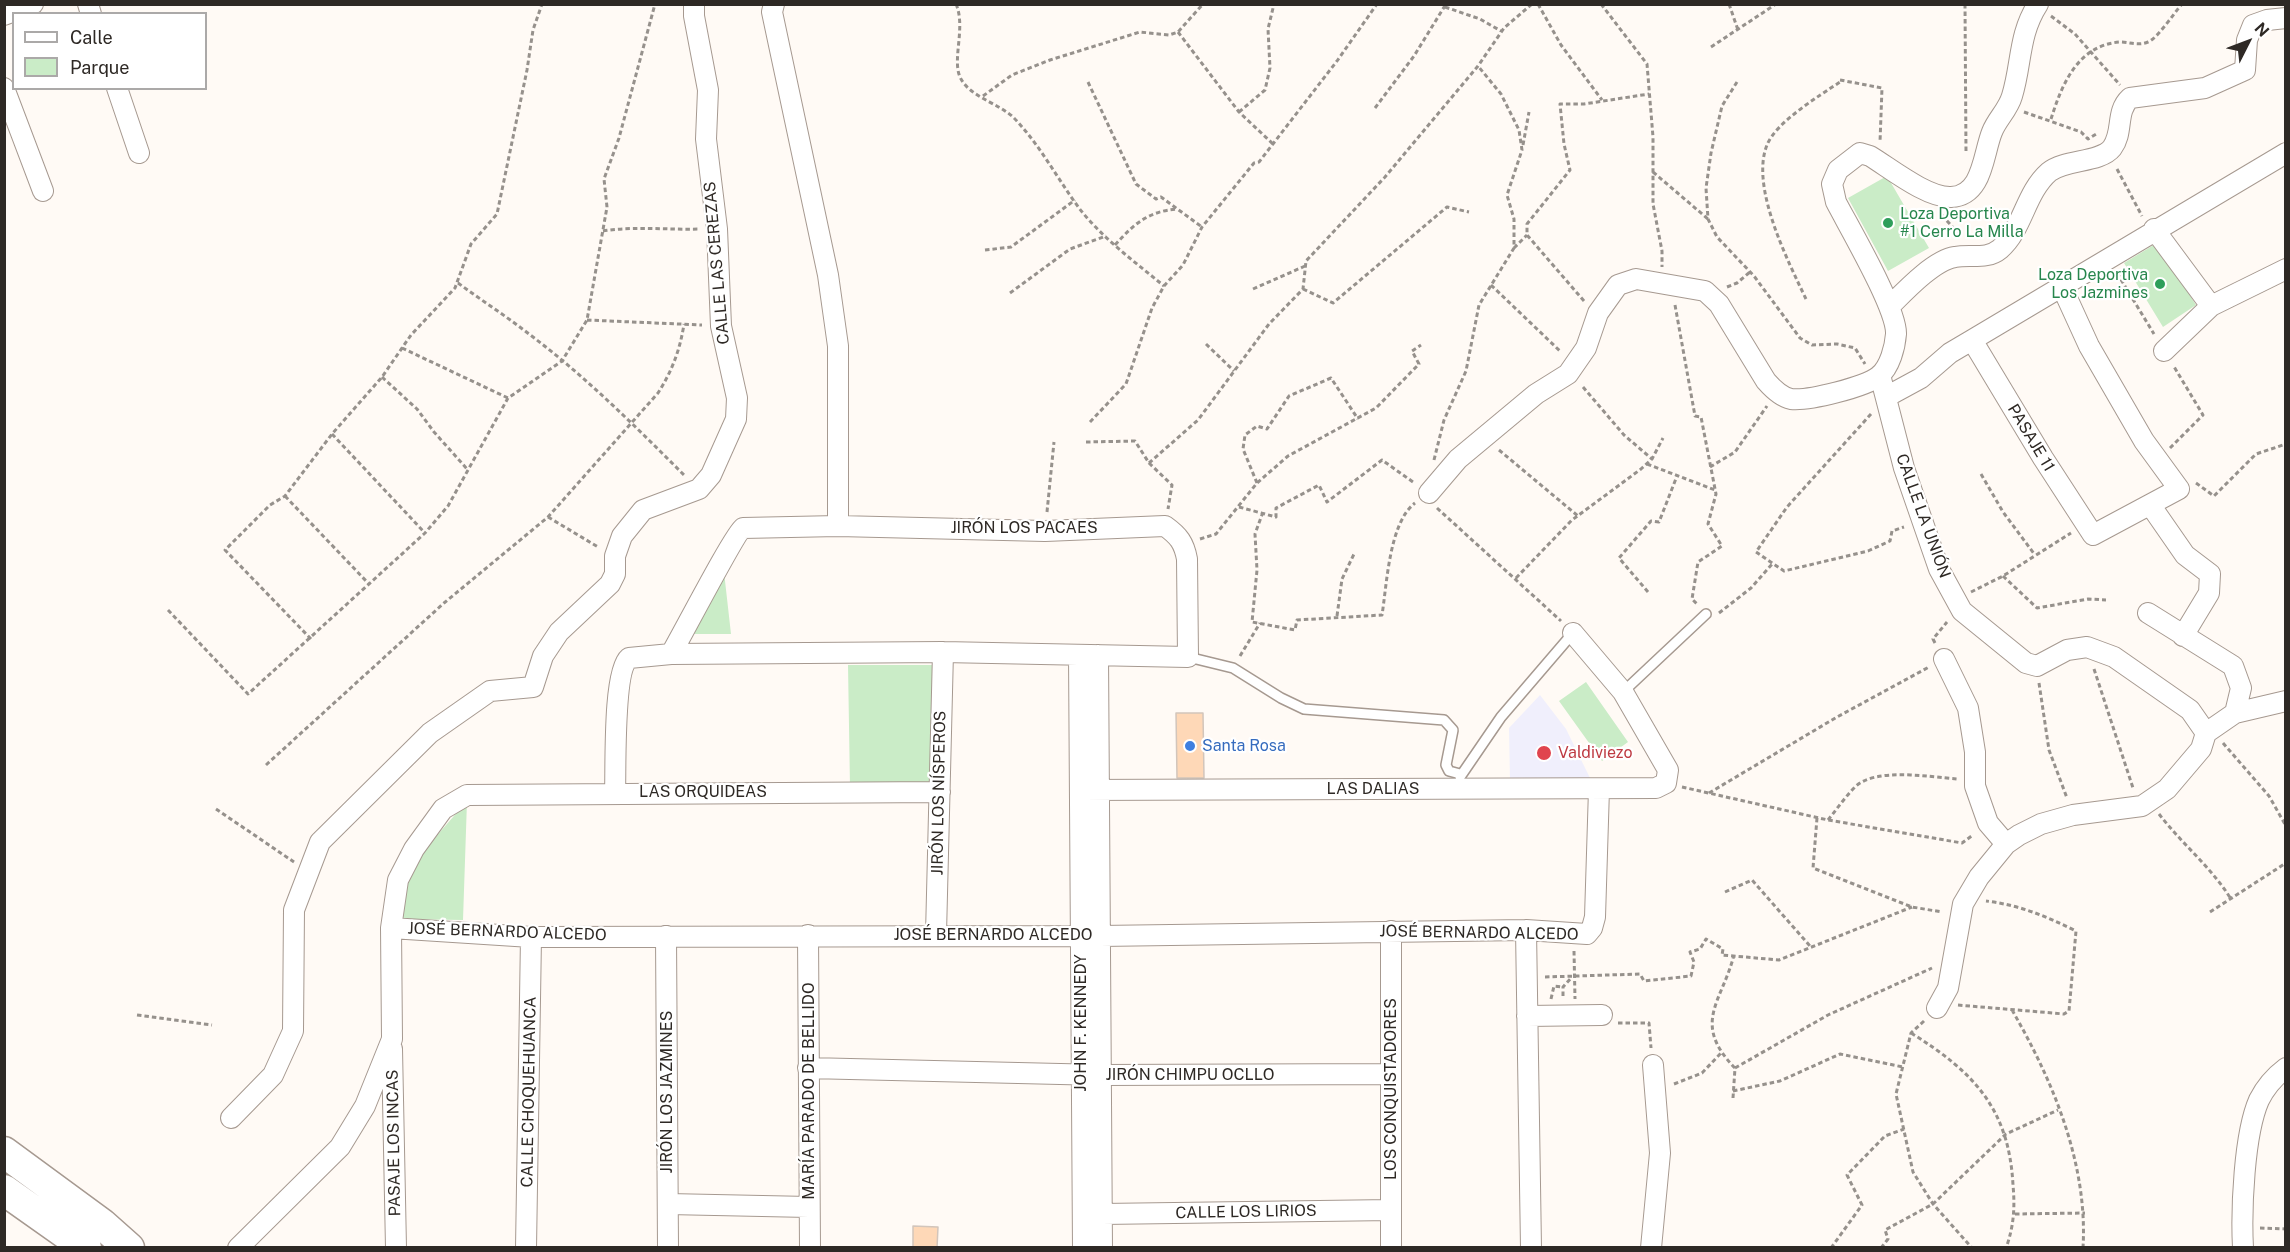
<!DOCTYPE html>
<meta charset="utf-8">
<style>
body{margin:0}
#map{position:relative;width:2290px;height:1252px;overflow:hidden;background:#fffaf5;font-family:"Public Sans",sans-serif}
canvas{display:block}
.frame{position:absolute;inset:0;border:6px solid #2e2925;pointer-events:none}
.legend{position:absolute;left:12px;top:12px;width:195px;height:78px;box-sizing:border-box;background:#fff;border:2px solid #aba9a8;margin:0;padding:8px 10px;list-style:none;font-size:18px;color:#2e2925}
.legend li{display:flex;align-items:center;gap:12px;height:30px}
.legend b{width:30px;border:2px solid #aba9a8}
.north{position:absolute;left:2218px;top:12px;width:60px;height:60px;-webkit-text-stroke:4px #fff;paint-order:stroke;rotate:48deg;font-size:16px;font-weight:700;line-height:24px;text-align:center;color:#2e2925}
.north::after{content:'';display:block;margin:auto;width:21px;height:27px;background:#2e2925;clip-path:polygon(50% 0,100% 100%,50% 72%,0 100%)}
</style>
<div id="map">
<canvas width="2290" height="1252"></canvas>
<div class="frame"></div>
<ul class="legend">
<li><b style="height:8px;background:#fff"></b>Calle</li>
<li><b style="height:16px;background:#caecc7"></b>Parque</li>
</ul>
<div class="north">N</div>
</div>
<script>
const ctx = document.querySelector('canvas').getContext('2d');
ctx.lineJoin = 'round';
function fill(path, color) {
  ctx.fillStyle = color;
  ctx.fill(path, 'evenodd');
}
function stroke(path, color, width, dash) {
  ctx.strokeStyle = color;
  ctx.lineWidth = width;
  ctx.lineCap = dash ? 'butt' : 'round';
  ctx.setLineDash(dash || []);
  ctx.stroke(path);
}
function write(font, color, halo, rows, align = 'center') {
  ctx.font = font + ' "Public Sans",sans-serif';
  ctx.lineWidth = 4.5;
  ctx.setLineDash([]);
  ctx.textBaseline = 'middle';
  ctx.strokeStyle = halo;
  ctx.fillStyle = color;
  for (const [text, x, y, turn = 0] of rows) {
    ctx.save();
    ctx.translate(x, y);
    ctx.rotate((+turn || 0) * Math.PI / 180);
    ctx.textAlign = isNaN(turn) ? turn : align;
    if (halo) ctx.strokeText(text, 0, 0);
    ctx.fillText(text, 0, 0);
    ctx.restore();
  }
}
fill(new Path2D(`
 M 1540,695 L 1566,729 L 1590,778 L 1510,780 L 1509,728 Z`), '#f0effc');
fill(new Path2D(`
 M 1887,176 L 1929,248 L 1888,271 L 1848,198 Z
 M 2157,243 L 2196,305 L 2163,327 L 2124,263 Z
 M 723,563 L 731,634 L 683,634 Z
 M 848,665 L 939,665 L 937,786 L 850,787 Z
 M 1586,682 L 1628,742 L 1602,761 L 1559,701 Z
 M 467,801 L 463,920 L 397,919 L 412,864 Z`), '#caecc7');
const building = new Path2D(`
 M 1176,713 L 1203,713 L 1204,778 L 1177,778 Z
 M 913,1226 L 938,1227 L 937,1248 L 913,1248 Z`);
fill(building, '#fed8b7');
stroke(building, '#d2c5bb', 1.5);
const lane = new Path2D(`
 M 1188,657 L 1233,668 L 1281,698 L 1304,709 L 1444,720 L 1453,730 L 1446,765 L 1449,771 L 1460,774
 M 1623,692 L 1706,614
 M 1460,777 L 1501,717 L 1573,633`);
const street = new Path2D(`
 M 88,4 L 91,14
 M 774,4 L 772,12 L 779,45 L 828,275 L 838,346 L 838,526
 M 4,15 L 33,4
 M 4,88 L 43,191
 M 117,88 L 139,153
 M 2154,229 L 2211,306 L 2164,351
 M 1890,306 C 1905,291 1934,260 1955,257 C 1970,254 1987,260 2000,249 C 2023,229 2025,193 2049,172 C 2065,159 2100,163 2112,148 C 2124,132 2115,112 2130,98 L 2205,88 L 2245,70 L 2247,40 L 2253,25 L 2267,20 L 2286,18
 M 2211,306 L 2286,269
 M 1972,340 L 2043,458 L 2093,535 L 2179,489 L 2144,441 L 2089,346 L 2062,287
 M 1880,375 L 1904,468 L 1939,569 L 1962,611 L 2026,663 L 2037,666 L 2067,650 L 2087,647 L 2114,657 L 2190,710 L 2206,733 L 2201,749 L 2167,789 L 2142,806 L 2073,815 L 2041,824 L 2019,835 L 2006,844 L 1979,877 L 1963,904 L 1948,988 L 1937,1008
 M 1886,397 L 1921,378 L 1950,353 L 1972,340 L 2286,153
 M 1429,493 L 1458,459 L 1536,394 L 1568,374 L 1586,348 L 1598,313 L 1618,285 L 1636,279 L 1705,291 L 1719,304 L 1766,381 C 1773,389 1781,397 1791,399 C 1809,401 1865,387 1879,376 C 1890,367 1895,347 1896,334 C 1897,309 1850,229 1836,202 L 1832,184 L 1838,170 L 1860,153 L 1870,156 C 1890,168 1927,198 1951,197 C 1983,196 1983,154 1992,132 C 1997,119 2008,110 2012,96 C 2022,64 2018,35 2038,4
 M 2151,506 L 2185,555 L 2210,574 L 2209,593 L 2183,636
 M 2148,613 L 2233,666 L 2241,688 L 2235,713
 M 1079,655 L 1083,1248
 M 1098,655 L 1102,1248
 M 1944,659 L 1968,708 L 1975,752 L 1975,786 L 1988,823 L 2006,844
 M 2206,733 L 2235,713 L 2286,701
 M 1080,790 L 1656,788 L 1666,783 L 1668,770 L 1623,692 L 1573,633
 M 615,793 C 616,769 613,671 629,658 L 671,654 L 943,652 L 1188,657 L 1187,559 C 1184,543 1179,536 1165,526 L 1045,531 L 838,526 L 743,528 C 735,533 681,637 671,654
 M 391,928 L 531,937 L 1100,936 L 1526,930 L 1587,934 L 1592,928 L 1595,917 L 1599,789
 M 1526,930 L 1531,1248
 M 936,934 L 943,652
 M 808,935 L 810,1248
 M 666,936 L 668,1248
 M 1527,1016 L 1602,1015
 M 392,1049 L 396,1248
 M 808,1068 L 1102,1075 L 1391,1074
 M 231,1118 L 273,1075 L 293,1031 L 294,910 L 320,842 L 430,733 L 490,691 L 533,687 L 543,656 L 559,632 L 610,584 L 615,574 L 615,556 L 622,536 L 643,510 L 699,489 L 711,475 L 736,419 L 737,398 L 721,326 L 717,229 L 706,139 L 708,90 L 694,16 L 694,4
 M 668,1204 L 809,1207
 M 1102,1214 L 1391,1210
 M 238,1248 L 340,1147 L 365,1106 L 392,1039 L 391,928 L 398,880 L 414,849 L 443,809 L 467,795 L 940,792
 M 526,1248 L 531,937
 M 1391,1248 L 1391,931
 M 1651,1248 L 1660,1153 L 1653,1065
 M 2243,1248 C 2241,1210 2244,1134 2259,1100 C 2266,1086 2274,1077 2286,1068`);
const primary = new Path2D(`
 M 4,1152 L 102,1224 L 129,1248
 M 4,1190 L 86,1248`);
stroke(lane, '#a69990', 12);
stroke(street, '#a69990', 22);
stroke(primary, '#a69990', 33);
stroke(new Path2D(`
 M 956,4 C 966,27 952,59 960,77 C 969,97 999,103 1014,118 C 1040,145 1057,178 1079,208 C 1102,238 1135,262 1164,286
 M 1538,4 L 1561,45 L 1602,100
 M 1601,4 L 1647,64 L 1653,137 L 1653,204 L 1662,251 L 1662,267
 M 1729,4 L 1738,30
 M 1965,4 L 1966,153
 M 1445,7 L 1480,19 L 1501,31
 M 2051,16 L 2075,34 L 2120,85
 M 1178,32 L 1239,112 L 1273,144
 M 1711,47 L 1776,4
 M 1840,80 L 1882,88 L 1880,142
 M 1088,82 L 1136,184 L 1156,199 L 1161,197 L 1202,227
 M 1737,82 L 1722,106 L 1711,153 L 1706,188 L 1708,219 L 1717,237 L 1754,276 L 1800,338 L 1812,345 L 1837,344 L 1855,348 L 1865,364
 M 983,96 L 1012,75 L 1050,60 L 1140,32 L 1169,35 L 1178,32 L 1203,4
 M 1375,108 L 1414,56 L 1446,4
 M 1239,112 L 1265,90 L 1270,68 L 1268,29 L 1274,4
 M 2024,112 L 2081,132 L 2088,139 L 2098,133
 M 2051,119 C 2062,84 2078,45 2120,42 C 2130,42 2138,46 2148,42 C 2157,39 2174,13 2182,4
 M 1523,145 L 1529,112
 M 2117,169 L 2142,216
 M 1653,172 L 1708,219
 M 1942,215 L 1961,237
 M 603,231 C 635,226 668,230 700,229
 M 1115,245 C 1134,224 1148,211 1178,209
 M 1514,248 L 1527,235
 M 985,250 L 1011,247 L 1075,200
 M 2117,273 L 2154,334
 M 458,283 C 481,300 506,316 529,334 C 585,376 635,426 685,476
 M 1491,285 L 1561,352
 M 1727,287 L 1737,283 L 1750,272
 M 1253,289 L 1305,266
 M 1303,289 L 1333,303 L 1447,207 L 1469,212
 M 1010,293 L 1070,249 L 1106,236
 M 1806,299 C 1788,261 1750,187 1767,145 C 1776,122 1819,96 1840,82
 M 1584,301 L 1527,235 L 1527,224 L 1570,170 L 1564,144 L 1560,104 L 1584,104 L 1649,94
 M 1675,305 L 1695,416 L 1701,417 L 1716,494 L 1708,524 L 1722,546 L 1698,562 L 1692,599 L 1697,604
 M 587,320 L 702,325
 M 1206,344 L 1234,371
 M 402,348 L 508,398
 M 382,377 L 417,409 L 434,432 L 468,470
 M 1583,387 L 1624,435 L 1652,459
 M 1871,414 L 1787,507 L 1756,552 L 1784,571 L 1868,551 L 1890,541 L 1892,531 L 1904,527
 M 1090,422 L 1126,384 L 1152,308 L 1164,286 L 1183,265 L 1202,227 L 1254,163 L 1259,162 L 1337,61 L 1377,4
 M 332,434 L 425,533
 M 1086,442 L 1135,441 L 1149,463 L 1198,420 L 1269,324 L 1303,289 L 1306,261 L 1385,177 L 1478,66 L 1504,28 L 1532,4
 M 2170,448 L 2203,415 L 2173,365
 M 1499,450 L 1578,516
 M 1434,460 L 1444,420 L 1466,371 L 1479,305 L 1514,248 L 1514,219 L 1507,195 L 1522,150 L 1519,130 L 1501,94 L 1478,66
 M 1149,463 L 1172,485 L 1168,509
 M 1647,464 L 1715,490
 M 1710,467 L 1735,452 L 1767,406
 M 1981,474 L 2003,512 L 2035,555
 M 1257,483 L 1243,449 L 1245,435 L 1257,426 L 1267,429 L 1289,396 L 1331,378 L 1358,419
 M 2196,483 L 2214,496 L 2256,454 L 2286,444
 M 285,496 L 368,583
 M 1239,507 L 1276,517 L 1276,508 L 1319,485 L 1327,502 L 1382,460 L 1413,482
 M 1437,508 L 1561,621
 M 1047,512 L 1054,442
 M 1263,512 L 1255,534 L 1257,570 L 1252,622 L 1295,630 L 1297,620 L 1382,615 C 1387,584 1389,523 1415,503
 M 548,517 L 598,547
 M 1200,539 L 1216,534 L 1257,483 L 1288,456 L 1376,408 L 1419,364 L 1412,351 L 1421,345
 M 2003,576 L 2037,608 L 2088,599 L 2106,600
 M 1516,578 L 1572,520 L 1641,469 L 1652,459 L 1663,438
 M 1648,592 L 1619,558 L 1651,521 L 1659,522 L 1677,476
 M 1971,592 L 2003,576 L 2071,533
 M 168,610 L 248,694 L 425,533 L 448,506 L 508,398 L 562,361 L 587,320 L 607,207 L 604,179 L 619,138 L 655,4
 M 1719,613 L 1751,588 L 1773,563
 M 1337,616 L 1342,579 L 1354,554
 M 311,639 L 225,550 L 270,505 L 285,496 L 332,434 L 382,377 L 411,335 L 455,288 L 471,244 L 497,214 L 527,70 L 533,30 L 542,4
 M 1935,643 L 1933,639 L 1947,622
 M 1240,656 L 1260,623
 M 2094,669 L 2133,788
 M 2039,683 L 2049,750 L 2067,798
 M 2223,743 L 2269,796 L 2286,826
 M 266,765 L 444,603 L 548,517 L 658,393 C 672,371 680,350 684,324
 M 1682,787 L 1828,820 L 1962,843 L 1973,835
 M 1709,793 L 1837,717 L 1929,667
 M 216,809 L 294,862
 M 2159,814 C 2182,844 2211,867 2231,899
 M 1817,818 L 1813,868 L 1912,907 L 1942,912
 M 1828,820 C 1837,809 1845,797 1855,787 C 1875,767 1930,777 1957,779
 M 1725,892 L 1752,880 L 1810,946
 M 2210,912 L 2286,863
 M 1574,951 L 1575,999
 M 1545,977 L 1640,974 L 1644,981 L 1691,976 L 1694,962 L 1690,952 L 1700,949 L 1706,939 L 1723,949 L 1722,955 L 1779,960 L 1912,907
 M 1563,996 L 1563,987 L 1572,977
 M 1551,999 L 1554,986 L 1563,987
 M 1958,1005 L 2064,1014 L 2069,1011 L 2076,931 C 2046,916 2019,905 1986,901
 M 2012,1010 C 2053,1081 2088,1164 2083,1248
 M 137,1015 L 212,1025
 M 1924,1021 L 1911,1033 L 1896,1094 L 1913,1172 L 1933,1204 L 1972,1248
 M 1618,1023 L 1649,1023 L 1651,1048
 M 1911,1033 C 1974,1072 2009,1109 2013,1185 C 2015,1207 2014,1226 2006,1248
 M 1735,1068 L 1828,1015 L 1932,968
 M 1674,1084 L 1702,1073 L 1721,1053
 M 1733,1091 L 1780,1081 L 1840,1054 L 1903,1067
 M 1733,1098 L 1735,1068 C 1691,1023 1722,1002 1734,955
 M 2015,1214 L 2085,1213
 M 2260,1228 L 2286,1229
 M 1831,1248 L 1862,1205 L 1847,1175 L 1885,1136 L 1904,1129
 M 1881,1248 L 1888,1239 L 1885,1230 L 1933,1204 L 2006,1134 L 2058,1110`), '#96918c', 3, [4.5, 3]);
stroke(lane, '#fff', 9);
stroke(street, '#fff', 20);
stroke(primary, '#fff', 30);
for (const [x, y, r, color] of [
 [1888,223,6,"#2e9e5b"],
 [2160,284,6,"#2e9e5b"],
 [1190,746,6,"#3f7fe0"],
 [1544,753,8,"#e0444e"]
]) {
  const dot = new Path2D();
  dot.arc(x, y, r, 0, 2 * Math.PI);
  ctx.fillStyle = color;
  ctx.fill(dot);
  stroke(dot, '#fff', 2);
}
write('16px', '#27864d', '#fff', [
 ["Loza Deportiva",1900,214],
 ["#1 Cerro La Milla",1900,232],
 ["Loza Deportiva",2148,275,"right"],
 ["Los Jazmines",2148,293,"right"]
], 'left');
write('16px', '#2e2925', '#fff', [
 ["CALLE LAS CEREZAS",717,263,-95],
 ["PASAJE 11",2031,438,59],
 ["CALLE LA UNIÓN",1923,516,70],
 ["JIRÓN LOS PACAES",1024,528],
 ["LAS DALIAS",1373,789],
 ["LAS ORQUIDEAS",703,792],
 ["JIRÓN LOS NÍSPEROS",939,793,-89],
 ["JOSÉ BERNARDO ALCEDO",507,932,2],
 ["JOSÉ BERNARDO ALCEDO",1479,933,1],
 ["JOSÉ BERNARDO ALCEDO",993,935],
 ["JOHN F. KENNEDY",1081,1023,-90],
 ["JIRÓN CHIMPU OCLLO",1190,1075],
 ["LOS CONQUISTADORES",1391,1089,-90],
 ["MARÍA PARADO DE BELLIDO",809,1091,-90],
 ["CALLE CHOQUEHUANCA",529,1092,-89],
 ["JIRÓN LOS JAZMINES",667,1092,-90],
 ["PASAJE LOS INCAS",394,1143,-91],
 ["CALLE LOS LIRIOS",1246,1212,-1]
]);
write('16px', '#366cbe', '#fff', [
 ["Santa Rosa",1202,746]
], 'left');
write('16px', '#be3a42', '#fff', [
 ["Valdiviezo",1558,753]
], 'left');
</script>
